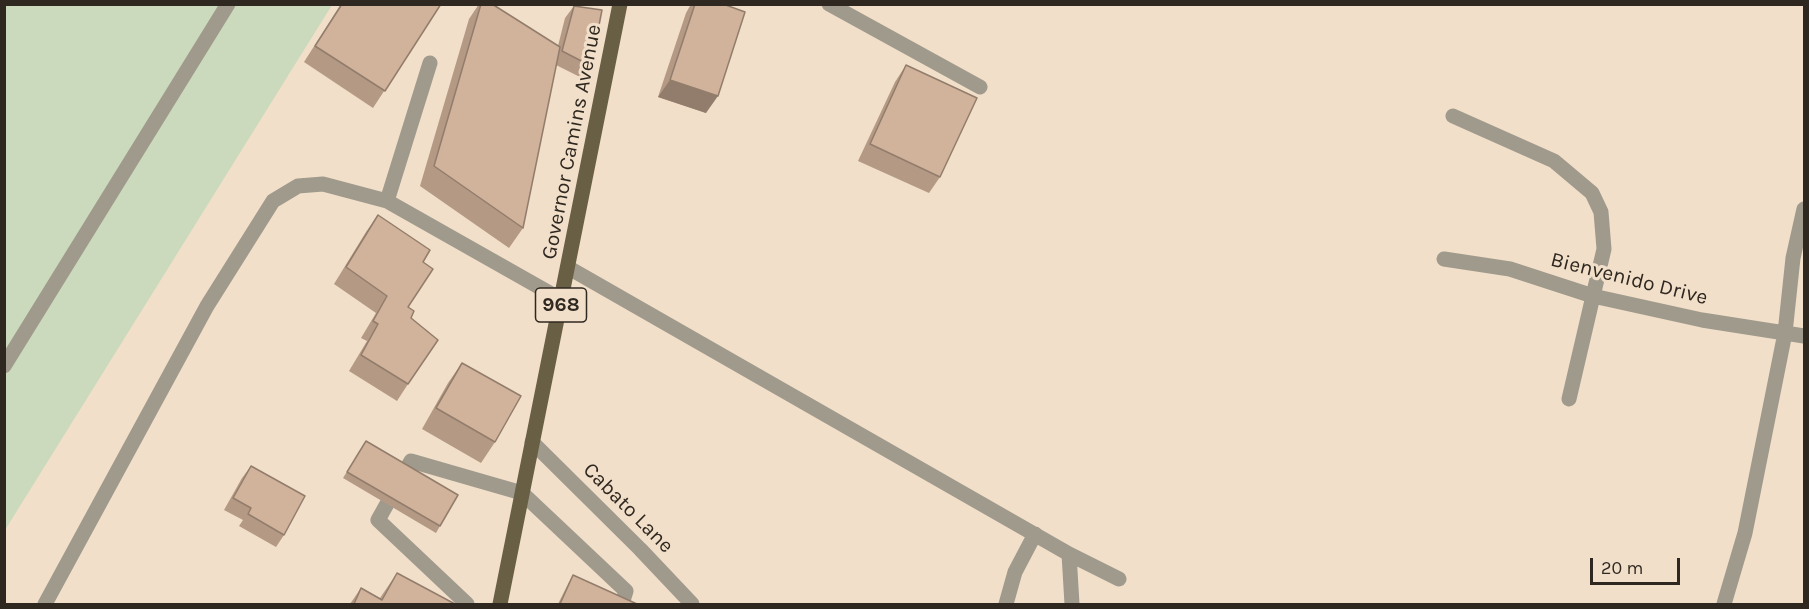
<!DOCTYPE html>
<style>
body{margin:0}
#map{position:relative;width:1809px;height:609px;overflow:hidden;background:#f1dfc9;font-family:Karla,sans-serif}
canvas{display:block}
.frame{position:absolute;inset:0;border:6px solid #2f2820;pointer-events:none}
.scale{position:absolute;left:1590px;top:558px;width:90px;height:27px;box-sizing:border-box;border:3px solid #2f2820;border-top:0;padding-left:8px;font-size:18px;line-height:21px;white-space:nowrap;color:#2f2820;-webkit-text-stroke:4px #f1dfc9;paint-order:stroke}
</style>
<div id="map">
<canvas width="1809" height="609"></canvas>
<div class="frame"></div>
<div class="scale">20 m</div>
</div>
<script>
const ctx = document.querySelector('canvas').getContext('2d');
ctx.lineJoin = 'round';
function fill(path, color) {
  ctx.fillStyle = color;
  ctx.fill(path, 'evenodd');
}
function stroke(path, color, width, dash) {
  ctx.strokeStyle = color;
  ctx.lineWidth = width;
  ctx.lineCap = dash ? 'butt' : 'round';
  ctx.setLineDash(dash || []);
  ctx.stroke(path);
}
function write(font, color, halo, rows, align = 'center') {
  ctx.font = font + ' Karla,sans-serif';
  ctx.lineWidth = 6;
  ctx.setLineDash([]);
  ctx.textBaseline = 'middle';
  ctx.strokeStyle = halo;
  ctx.fillStyle = color;
  for (const [text, x, y, turn = 0] of rows) {
    ctx.save();
    ctx.translate(x, y);
    ctx.rotate((+turn || 0) * Math.PI / 180);
    ctx.textAlign = isNaN(turn) ? turn : align;
    if (halo) ctx.strokeText(text, 0, 0);
    ctx.fillText(text, 0, 0);
    ctx.restore();
  }
}
fill(new Path2D(`
 M 5,5 L 332,5 L 5,530 Z`), '#cbd9bc');
stroke(new Path2D(`
 M 829,4 L 980,87
 M 1453,116 L 1554,161 L 1592,193 L 1601,212 L 1604,249 L 1569,399
 M 387,201 L 430,63
 M 1444,259 L 1510,269 L 1593,296 L 1702,320 L 1804,336
 M 569,268 L 1069,554 L 1072,604
 M 4,366 L 228,4
 M 532,442 L 640,549 L 692,604
 M 1069,554 L 1119,579
 M 45,604 L 207,306 L 273,201 L 298,186 L 323,184 L 387,201 L 562,300
 M 467,604 L 378,520 L 411,461 L 522,493 L 626,591 L 622,604
 M 1006,604 L 1015,572 L 1035,534
 M 1724,604 L 1745,533 L 1785,333 L 1793,258 L 1804,209`), '#a09a8c', 15);
stroke(new Path2D(`
 M 500,604 L 620,4`), '#685f45', 15);
fill(new Path2D(`
 M 341,4 L 441,4 L 373,108 L 304,62 Z
 M 479,4 L 492,4 L 558,46 L 565,18 L 574,6 L 591,66 L 582,78 L 556,65 L 523,228 L 509,248 L 420,186 L 469,19 Z
 M 691,4 L 723,4 L 706,113 L 658,97 L 686,13 Z
 M 906,65 L 940,177 L 929,193 L 858,161 L 895,82 Z
 M 378,215 L 423,262 L 408,307 L 411,318 L 408,384 L 397,401 L 349,371 L 367,341 L 361,338 L 376,313 L 334,284 L 366,232 Z
 M 462,363 L 495,442 L 481,463 L 422,429 L 448,383 Z
 M 366,441 L 440,526 L 436,533 L 343,478 Z
 M 251,466 L 284,535 L 276,547 L 239,526 L 243,520 L 224,510 L 242,478 Z
 M 397,573 L 455,604 L 350,604 L 361,588 L 380,598 Z
 M 573,575 L 637,604 L 558,604 L 569,582 Z`), '#b49985');
fill(new Path2D(`
 M 670,80 L 718,96 L 706,113 L 658,97 Z`), '#927d6c');
const building = new Path2D(`
 M 342,4 L 441,4 L 385,91 L 315,46 Z
 M 481,4 L 492,4 L 560,47 L 523,228 L 434,166 Z
 M 695,4 L 723,4 L 745,12 L 718,96 L 670,80 Z
 M 574,6 L 602,10 L 591,66 L 562,51 Z
 M 906,65 L 977,98 L 940,177 L 870,144 Z
 M 378,215 L 430,250 L 423,262 L 433,269 L 408,307 L 414,311 L 411,318 L 438,340 L 408,384 L 361,355 L 378,324 L 373,321 L 387,296 L 346,267 Z
 M 462,363 L 521,396 L 495,442 L 436,408 Z
 M 366,441 L 458,495 L 440,526 L 347,472 Z
 M 251,466 L 305,496 L 284,535 L 248,514 L 251,508 L 233,498 Z
 M 397,573 L 455,604 L 354,604 L 361,588 L 382,600 Z
 M 573,575 L 637,604 L 560,604 Z`);
fill(building, '#d1b29b');
stroke(building, '#927d6c', 1.5);
for (const [x, y, w] of [
 [561,305,51]
]) {
  const box = new Path2D();
  box.roundRect(x - w / 2, y - 17, w, 34, 4.5);
  ctx.fillStyle = '#f1dfc9';
  ctx.fill(box);
  stroke(box, '#2f2820', 1.5);
}
write('bold 20px', '#2f2820', null, [
 ["968",561,305]
]);
write('21px', '#2f2820', '#f1dfc9', [
 ["Governor Camins Avenue",572,142,-79],
 ["Bienvenido Drive",1629,279,14],
 ["Cabato Lane",628,508,45]
]);
</script>
